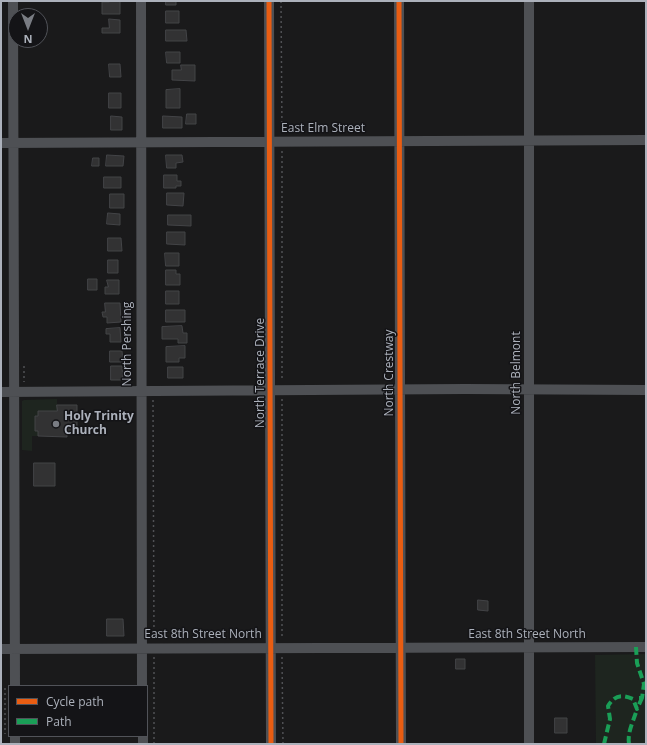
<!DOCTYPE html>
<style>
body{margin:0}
#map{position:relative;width:647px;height:745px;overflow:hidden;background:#1a1a1b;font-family:"Open Sans",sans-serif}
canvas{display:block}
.frame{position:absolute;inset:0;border:2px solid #acb1bb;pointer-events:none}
.legend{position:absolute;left:8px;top:685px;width:140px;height:52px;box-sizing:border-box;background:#141417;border:1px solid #515359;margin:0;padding:5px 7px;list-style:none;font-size:12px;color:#acb1bb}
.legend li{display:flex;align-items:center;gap:8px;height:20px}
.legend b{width:20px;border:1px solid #515359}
.north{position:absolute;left:8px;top:8px;width:40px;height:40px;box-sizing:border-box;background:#141417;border:1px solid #515359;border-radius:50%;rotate:180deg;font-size:11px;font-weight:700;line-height:16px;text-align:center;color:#acb1bb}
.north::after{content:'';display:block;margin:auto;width:14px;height:18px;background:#797c83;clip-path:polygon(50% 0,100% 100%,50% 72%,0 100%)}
</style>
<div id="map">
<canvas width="647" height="745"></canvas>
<div class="frame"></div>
<ul class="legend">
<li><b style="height:5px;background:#e95d12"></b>Cycle path</li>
<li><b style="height:5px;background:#1a9f57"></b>Path</li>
</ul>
<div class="north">N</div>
</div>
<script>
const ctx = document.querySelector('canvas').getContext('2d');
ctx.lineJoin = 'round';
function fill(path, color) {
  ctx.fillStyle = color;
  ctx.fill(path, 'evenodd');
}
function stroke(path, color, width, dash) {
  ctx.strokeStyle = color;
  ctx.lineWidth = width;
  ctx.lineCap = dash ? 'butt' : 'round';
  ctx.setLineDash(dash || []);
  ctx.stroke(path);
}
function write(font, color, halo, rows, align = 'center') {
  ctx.font = font + ' "Open Sans",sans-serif';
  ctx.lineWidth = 3;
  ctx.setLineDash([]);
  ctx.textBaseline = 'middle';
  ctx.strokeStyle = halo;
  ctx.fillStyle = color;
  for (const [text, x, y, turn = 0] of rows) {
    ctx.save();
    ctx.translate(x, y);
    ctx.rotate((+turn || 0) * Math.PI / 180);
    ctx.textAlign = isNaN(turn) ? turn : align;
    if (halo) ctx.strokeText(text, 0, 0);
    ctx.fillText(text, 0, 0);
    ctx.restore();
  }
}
fill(new Path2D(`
 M 57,399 L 57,411 L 35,416 L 35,431 L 38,431 L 38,436 L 32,436 L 32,451 L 22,450 L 22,401 L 24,400 Z
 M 646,654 L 646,744 L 596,744 L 595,655 Z`), '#1e251f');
const building = new Path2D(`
 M 109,1 L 120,1 L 120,14 L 102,14 L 102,2 L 109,2 Z
 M 166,1 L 176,1 L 176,5 L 166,5 Z
 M 166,11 L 179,11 L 179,23 L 166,23 Z
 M 109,19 L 120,20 L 120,33 L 102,33 L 102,28 L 109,28 Z
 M 166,30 L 186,30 L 187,41 L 166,41 Z
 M 166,52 L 180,52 L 180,63 L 167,63 Z
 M 109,64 L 120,64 L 121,77 L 110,77 Z
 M 181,65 L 195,65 L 195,81 L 172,80 L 172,70 L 181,70 Z
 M 180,89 L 180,108 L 166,108 L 166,90 Z
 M 109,93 L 121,93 L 121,108 L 109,108 Z
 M 187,114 L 196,114 L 196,124 L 186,124 Z
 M 111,116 L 122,117 L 122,130 L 111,130 Z
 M 163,116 L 182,117 L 182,128 L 163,128 Z
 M 107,155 L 124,156 L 123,166 L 106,166 Z
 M 166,155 L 182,155 L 183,162 L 176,163 L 176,168 L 167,168 Z
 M 93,158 L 99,158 L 99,166 L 92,166 Z
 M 164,175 L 177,175 L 177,181 L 181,181 L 181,186 L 176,186 L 176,188 L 164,188 Z
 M 104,177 L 121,177 L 121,188 L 104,188 Z
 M 167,193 L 184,193 L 183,206 L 167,205 Z
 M 110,194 L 124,194 L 124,208 L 110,208 Z
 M 108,213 L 120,214 L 120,225 L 107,224 Z
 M 168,215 L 191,215 L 191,226 L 168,225 Z
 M 167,232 L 185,232 L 185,245 L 167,244 Z
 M 108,238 L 121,238 L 122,251 L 108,251 Z
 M 165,253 L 179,253 L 179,266 L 166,266 Z
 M 108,260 L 118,260 L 118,273 L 108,273 Z
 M 166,270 L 176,270 L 176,274 L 180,274 L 180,285 L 166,285 Z
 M 88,279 L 97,279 L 97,290 L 88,290 Z
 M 107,280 L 119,280 L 119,294 L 105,294 L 105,287 L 108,287 Z
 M 166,291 L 179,291 L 179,304 L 166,304 Z
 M 105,303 L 120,303 L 121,322 L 107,323 L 107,317 L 103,317 L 102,312 L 105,312 Z
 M 166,310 L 185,310 L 185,322 L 166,322 Z
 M 182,326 L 183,333 L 187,333 L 187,343 L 178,343 L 178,339 L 162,339 L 162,327 Z
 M 120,328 L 121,342 L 110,342 L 110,334 L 106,334 L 106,329 Z
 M 185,346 L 185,358 L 179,358 L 179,362 L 166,362 L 166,347 Z
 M 110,351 L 122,351 L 123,362 L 110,362 Z
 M 111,366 L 122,366 L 123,380 L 111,380 Z
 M 168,367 L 183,367 L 183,378 L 168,378 Z
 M 57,405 L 77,405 L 77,432 L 67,432 L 67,437 L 38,436 L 38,431 L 35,431 L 35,416 L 38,416 L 38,411 L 57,411 Z
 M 34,463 L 55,463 L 55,486 L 34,486 Z
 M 478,600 L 488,601 L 488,611 L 478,610 Z
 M 107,619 L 123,619 L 124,636 L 107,636 Z
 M 456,659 L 465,659 L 465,669 L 456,669 Z
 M 555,718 L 567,718 L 567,733 L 555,733 Z`);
fill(building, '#323233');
stroke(building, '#434447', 1);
stroke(new Path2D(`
 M 281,1 L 282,133
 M 282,151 L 282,381
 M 24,366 L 24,382
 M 282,399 L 282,639
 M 153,400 L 154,640
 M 154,657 L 154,744
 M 282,657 L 283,744
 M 5,688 L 5,734`), '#505155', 1.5, [2, 3]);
stroke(new Path2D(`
 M 13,1 L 15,686
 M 141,1 L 142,686
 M 269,1 L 271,744
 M 399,1 L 401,744
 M 529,1 L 529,744
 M 1,143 L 646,140
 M 1,392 L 465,389 L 646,390
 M 1,649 L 646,647
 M 143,736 L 143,744
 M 15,744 L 15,736`), '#4e5054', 10);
stroke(new Path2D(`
 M 636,647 L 637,663 L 644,684 L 642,698 L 639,698
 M 604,744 L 610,719 L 608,706 C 615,695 621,694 633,699 L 637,709 L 642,698
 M 629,744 C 627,732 634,720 637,709`), '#1a9f57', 4, [8, 4]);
stroke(new Path2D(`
 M 269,1 L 271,744
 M 399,1 L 401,744`), '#e95d12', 5);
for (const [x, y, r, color] of [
 [56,424,4,"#797c83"]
]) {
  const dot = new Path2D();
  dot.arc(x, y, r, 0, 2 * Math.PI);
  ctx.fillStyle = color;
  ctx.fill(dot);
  stroke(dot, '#141417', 1.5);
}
write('12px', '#acb1bb', '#141417', [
 ["East Elm Street",323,129],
 ["North Pershing",128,344,-90],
 ["North Terrace Drive",261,373,-90],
 ["North Crestway",390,373,-90],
 ["North Belmont",517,373,-90],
 ["East 8th Street North",203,635],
 ["East 8th Street North",527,635]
]);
write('bold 12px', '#acb1bb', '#141417', [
 ["Holy Trinity",64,417],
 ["Church",64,431]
], 'left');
</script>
